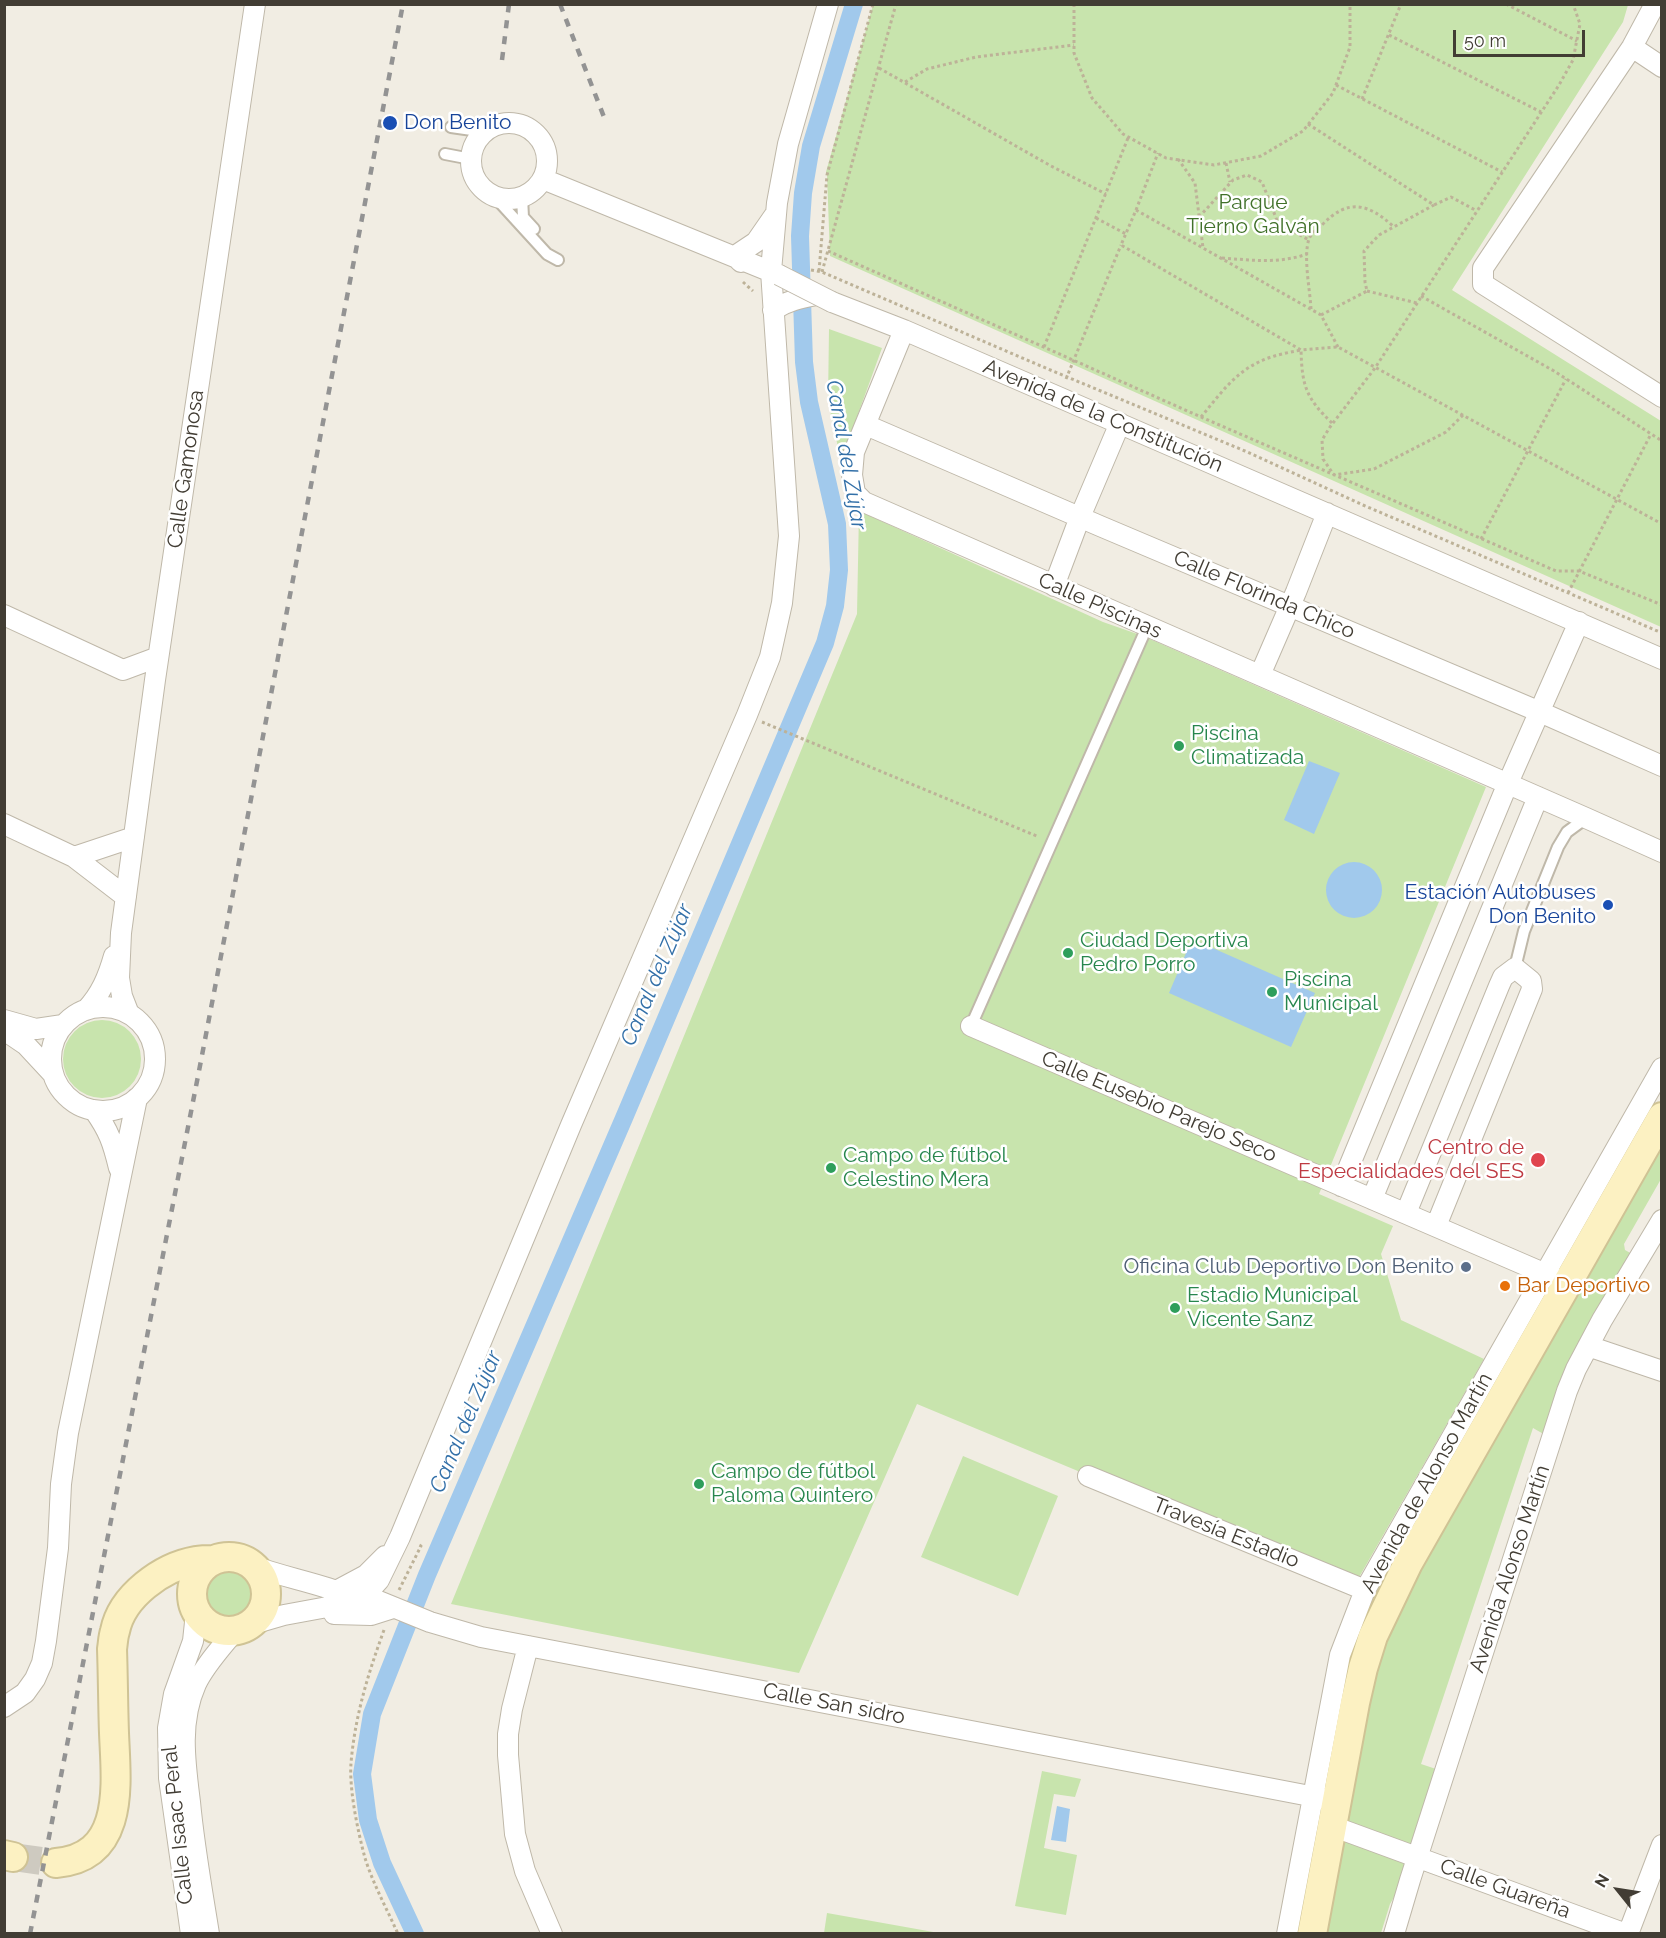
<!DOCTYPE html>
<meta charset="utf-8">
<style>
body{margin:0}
#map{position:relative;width:1666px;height:1938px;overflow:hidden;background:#f1ede3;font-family:Raleway,sans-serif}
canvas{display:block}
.frame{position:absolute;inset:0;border:6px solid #423d34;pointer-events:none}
.north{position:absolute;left:1588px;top:1860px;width:60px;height:60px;-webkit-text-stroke:4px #fff;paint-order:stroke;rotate:300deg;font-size:16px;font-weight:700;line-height:24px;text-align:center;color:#423d34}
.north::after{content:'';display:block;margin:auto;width:21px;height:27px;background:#423d34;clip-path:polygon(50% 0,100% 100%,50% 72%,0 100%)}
.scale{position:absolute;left:1453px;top:30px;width:132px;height:27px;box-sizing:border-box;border:3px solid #423d34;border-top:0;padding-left:8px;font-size:18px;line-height:21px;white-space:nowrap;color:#423d34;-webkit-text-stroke:4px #fff;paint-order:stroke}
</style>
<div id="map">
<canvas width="1666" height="1938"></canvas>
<div class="frame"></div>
<div class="north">N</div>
<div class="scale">50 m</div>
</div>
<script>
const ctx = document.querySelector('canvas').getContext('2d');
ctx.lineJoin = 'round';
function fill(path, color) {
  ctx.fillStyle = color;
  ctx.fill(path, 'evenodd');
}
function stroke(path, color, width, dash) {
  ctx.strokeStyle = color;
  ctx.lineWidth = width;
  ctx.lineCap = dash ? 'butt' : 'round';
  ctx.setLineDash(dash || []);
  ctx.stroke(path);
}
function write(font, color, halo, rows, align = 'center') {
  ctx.font = font + ' Raleway,sans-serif';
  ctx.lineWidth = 5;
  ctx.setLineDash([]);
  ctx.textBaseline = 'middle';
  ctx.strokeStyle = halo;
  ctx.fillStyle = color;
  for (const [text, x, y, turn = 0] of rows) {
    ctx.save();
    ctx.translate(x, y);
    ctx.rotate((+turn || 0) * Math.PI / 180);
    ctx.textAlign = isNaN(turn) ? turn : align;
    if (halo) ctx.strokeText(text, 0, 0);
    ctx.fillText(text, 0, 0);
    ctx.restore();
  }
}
fill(new Path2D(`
 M 873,5 L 1628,5 L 1623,22 L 1452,290 L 1661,421 L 1661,627 L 830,256 L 827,175 L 826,172 Z
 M 829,329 L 882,348 L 841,461 L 828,401 Z
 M 859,511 L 1103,622 L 1143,636 L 1486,787 L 1319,1194 L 1393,1226 L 1381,1254 L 1401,1320 L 1484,1359 L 1354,1586 L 917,1404 L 799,1673 L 451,1604 L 857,614 Z
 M63 1059a39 39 0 1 1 78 0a39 39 0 1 1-78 0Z
 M 1661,1117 L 1661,1179 L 1624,1244 L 1625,1250 L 1632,1254 L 1547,1436 L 1533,1428 L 1421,1764 L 1445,1772 L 1418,1857 L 1390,1904 L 1381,1933 L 1312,1934 L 1363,1668 Z
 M 963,1456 L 1058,1496 L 1018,1596 L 921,1557 Z
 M201 1597a26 26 0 1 1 52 0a26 26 0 1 1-52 0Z
 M 1042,1771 L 1081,1779 L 1075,1797 L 1054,1794 L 1044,1848 L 1077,1855 L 1066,1915 L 1015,1906 Z
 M 827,1913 L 939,1933 L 824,1933 Z`), '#c8e4ad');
fill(new Path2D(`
 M 1309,761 L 1340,773 L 1314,834 L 1284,820 Z
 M1326 890a28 28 0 1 1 56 0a28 28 0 1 1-56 0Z
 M 1192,939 L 1315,993 L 1291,1047 L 1169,993 Z
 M 1057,1806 L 1070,1809 L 1066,1842 L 1051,1840 Z`), '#a1c9ec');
stroke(new Path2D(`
 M 415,1934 L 382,1863 L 368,1820 L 362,1774 L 372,1714 L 427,1575 L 624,1118 L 825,643 L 835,606 L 839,570 L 837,524 L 809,402 L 804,362 L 800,236 L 803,193 L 811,146 L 854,4`), '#a1c9ec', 18);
stroke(new Path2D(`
 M 13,1857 L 56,1863`), '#cecac0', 28, [28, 14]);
const lane = new Path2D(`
 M 451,127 L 486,132
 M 445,154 L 471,159
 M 494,196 L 547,254 L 558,260
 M 522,197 L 523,217 L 534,229
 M 1515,968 L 1524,931 L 1558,847 L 1567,832 L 1586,818
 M 971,1026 L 1143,636`);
const street = new Path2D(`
 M 1655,4 L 1632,47 L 1483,268 L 1483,284 L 1662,397
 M 1632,47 L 1662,67
 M471 161a38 38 0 1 1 76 0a38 38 0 1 1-76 0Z
 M 543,179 L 779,275
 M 741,262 L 735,256 L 756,242 L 774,216
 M 832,302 L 904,330 L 1662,659
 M 773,310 C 787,301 800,298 817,295
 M 904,330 L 854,452 L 852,475 L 855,493 L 864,502 L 1586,818 L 1662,852
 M 866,425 L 1100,526 L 1540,712 L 1662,766
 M 1054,586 L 1080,517 L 1120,423
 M 4,615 L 123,670 L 158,657
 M 1260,675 L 1296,592 L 1327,513
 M 4,824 L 74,857 L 134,837
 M 74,857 L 126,897
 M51 1059a52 52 0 1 1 104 0a52 52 0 1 1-104 0Z
 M 86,1010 C 101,994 108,977 114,956
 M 129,1014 L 122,996 L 119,978 L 121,933 L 155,680 L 255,4
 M 4,1020 L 36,1029 L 63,1025
 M 971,1026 L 1555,1278
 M 4,1030 L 26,1045 L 52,1073
 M 94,1110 C 109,1131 113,1143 119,1168
 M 1341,1186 L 1508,783 L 1579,622
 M 1372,1199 L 1538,797
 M 1406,1213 L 1499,986 L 1503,977 L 1515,968 L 1531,981 L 1532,989 L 1436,1226
 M 1588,1346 L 1662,1371
 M 1088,1476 L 1365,1590
 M 253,1566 C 289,1579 326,1584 360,1601
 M 338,1590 L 366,1575 L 385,1556
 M 360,1601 L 379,1580 L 400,1537 L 571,1125 L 747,715 L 770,657 L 782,603 L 789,536 L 771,271 L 777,203 L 788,144 L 828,4
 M 334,1614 L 371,1615 L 393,1608
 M 253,1624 L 284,1615 L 360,1601 L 376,1600 L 430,1622 L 481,1637 L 1336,1801
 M 528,1646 L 512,1709 L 508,1734 L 508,1755 L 515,1834 L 525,1871 L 552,1934
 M 4,1707 L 25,1693 L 35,1679 L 42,1663 L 46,1641 L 58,1548 L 61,1484 L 68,1433 L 137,1098
 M 1332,1826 L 1626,1934
 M 191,1934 L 169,1778 L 168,1728 L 174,1694 L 193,1641 L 196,1613
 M 209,1934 C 202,1890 194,1846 190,1802 C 185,1762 179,1722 196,1684 C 205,1665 221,1648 234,1632
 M 1287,1934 L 1340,1655 L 1365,1590 L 1662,1068
 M 1394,1934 L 1410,1880 L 1567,1391 L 1576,1369 L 1602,1320 L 1662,1220
 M 1628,1934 L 1662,1845`);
const secondary = new Path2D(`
 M192 1594a37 37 0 1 1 74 0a37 37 0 1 1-74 0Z
 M 4,1855 L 13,1857
 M 56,1863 C 126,1857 116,1783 114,1733 C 113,1705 113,1677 112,1649 C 113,1643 113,1637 115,1631 C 122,1596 162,1567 196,1561 C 202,1560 208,1560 214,1560
 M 1312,1934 L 1355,1703 L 1363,1668 L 1373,1636 L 1408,1563 L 1662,1117`);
stroke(lane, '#bfb8a9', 14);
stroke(street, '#bfb8a9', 22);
stroke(secondary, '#cfc395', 32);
stroke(new Path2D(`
 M 1074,4 L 1074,53 L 1092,98 L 1123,134 L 1166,158 L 1214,165 L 1261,156 L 1303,131 L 1333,93 L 1350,47 L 1350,4
 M 1506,4 L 1577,41
 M 1389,35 L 1541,112
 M 879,68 L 1051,166 L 1106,194
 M 905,82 L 927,69 L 976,57 L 1074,45
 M 1336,85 L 1502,172
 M 1362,99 L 1401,4
 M 1308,124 L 1434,205 L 1451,197 L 1477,211
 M 1178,159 L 1195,183 L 1203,248
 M 1226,163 L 1230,182
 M 1136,210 L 1158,153
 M 1199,217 L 1233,180 L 1247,175 L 1262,182 L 1278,223 L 1309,240
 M 1096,218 L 1126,234
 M 828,251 L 1201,417 L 1556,571 L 1579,571 L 1662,605
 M 1222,258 C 1251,260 1279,264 1307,254
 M 811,270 L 822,272 L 1048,369 L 1245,451 L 1363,505 L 1662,633
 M 819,271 L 827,175 L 873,4
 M 822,272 L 896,4
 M 743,282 L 753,291
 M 1367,291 L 1417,303
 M 1421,296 L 1554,371 L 1662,441
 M 1311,309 C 1310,289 1303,257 1309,239 C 1311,233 1318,229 1322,225 C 1348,198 1368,203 1394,227
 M 1321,315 L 1367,291 L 1365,282 L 1364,251 L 1379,235 L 1434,205
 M 1044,347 L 1128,138
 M 1338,347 L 1321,315 L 1136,210 L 1121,245 L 1301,350 L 1338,347 L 1662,524
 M 1066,379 L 1121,245
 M 1463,415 L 1446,432 L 1374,469 L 1334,475 L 1323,459 L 1322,440 L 1330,427 L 1375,368 L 1559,85 L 1573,60 L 1580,24 L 1573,4
 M 1201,417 C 1217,398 1233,375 1255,364 C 1269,356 1286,353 1301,350 C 1302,386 1306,398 1332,423
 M 1481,539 L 1566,379
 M 1568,593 L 1651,434
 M 762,722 L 1039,837
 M 230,1545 L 247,1548
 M 399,1590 L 421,1546 L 417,1544
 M 384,1630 C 368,1674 355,1716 351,1763 C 349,1790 358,1832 365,1858 C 373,1884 387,1909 398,1934`), '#bdb298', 3, [3, 3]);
stroke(lane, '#fff', 10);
stroke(street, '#fff', 20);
stroke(secondary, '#fcf1c2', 28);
stroke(new Path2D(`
 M 560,4 L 604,117
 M 502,60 L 509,4
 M 30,1934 L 199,1071 L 403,4`), '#939393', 4.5, [8, 8]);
const streetBridge = new Path2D(`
 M 779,275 L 832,302`);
stroke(streetBridge, '#bfb8a9', 22, []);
stroke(streetBridge, '#fff', 20);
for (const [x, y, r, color] of [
 [390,123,8,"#1a4fb4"],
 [1179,746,6,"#2e9e5b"],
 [1608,905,6,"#1a4fb4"],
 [1068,953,6,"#2e9e5b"],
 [1272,992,6,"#2e9e5b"],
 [1538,1160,8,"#e0444e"],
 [831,1168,6,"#2e9e5b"],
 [1466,1267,6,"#5c6f8a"],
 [1505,1286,6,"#e8710a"],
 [1175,1308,6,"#2e9e5b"],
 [699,1484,6,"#2e9e5b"]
]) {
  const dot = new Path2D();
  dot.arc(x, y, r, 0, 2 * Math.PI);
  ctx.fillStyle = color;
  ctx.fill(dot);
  stroke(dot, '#fff', 2);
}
write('21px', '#164399', '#fff', [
 ["Don Benito",404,123],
 ["Estación Autobuses",1596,893,"right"],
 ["Don Benito",1596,917,"right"]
], 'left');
write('21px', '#41712a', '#fff', [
 ["Parque",1253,203],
 ["Tierno Galván",1253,227]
]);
write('21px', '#423d34', '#fff', [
 ["Avenida de la Constitución",1103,416,23],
 ["Calle Gamonosa",186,469,-82],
 ["Calle Florinda Chico",1264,595,23],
 ["Calle Piscinas",1100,606,24],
 ["Calle Eusebio Parejo Seco",1159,1107,23],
 ["Avenida de Alonso Martín",1427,1483,-61],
 ["Travesía Estadio",1226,1533,22],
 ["Avenida Alonso Martín",1510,1569,-72],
 ["Calle San sidro",834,1704,11],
 ["Calle Isaac Peral",178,1825,-96],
 ["Calle Guareña",1505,1889,20]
]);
write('21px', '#27864d', '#fff', [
 ["Piscina",1191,734],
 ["Climatizada",1191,758],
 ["Ciudad Deportiva",1080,941],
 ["Pedro Porro",1080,965],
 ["Piscina",1284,980],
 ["Municipal",1284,1004],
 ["Campo de fútbol",843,1156],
 ["Celestino Mera",843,1180],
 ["Estadio Municipal",1187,1296],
 ["Vicente Sanz",1187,1320],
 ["Campo de fútbol",711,1472],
 ["Paloma Quintero",711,1496]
], 'left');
write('21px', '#be3a42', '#fff', [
 ["Centro de",1524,1148],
 ["Especialidades del SES",1524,1172]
], 'right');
write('21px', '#4e5e75', '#fff', [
 ["Oficina Club Deportivo Don Benito",1454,1267]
], 'right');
write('21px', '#c56008', '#fff', [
 ["Bar Deportivo",1517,1286]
], 'left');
write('italic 22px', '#3370a8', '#fff', [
 ["Canal del Zújar",846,455,80],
 ["Canal del Zújar",657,975,-67],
 ["Canal del Zújar",466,1422,-67]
]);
</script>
